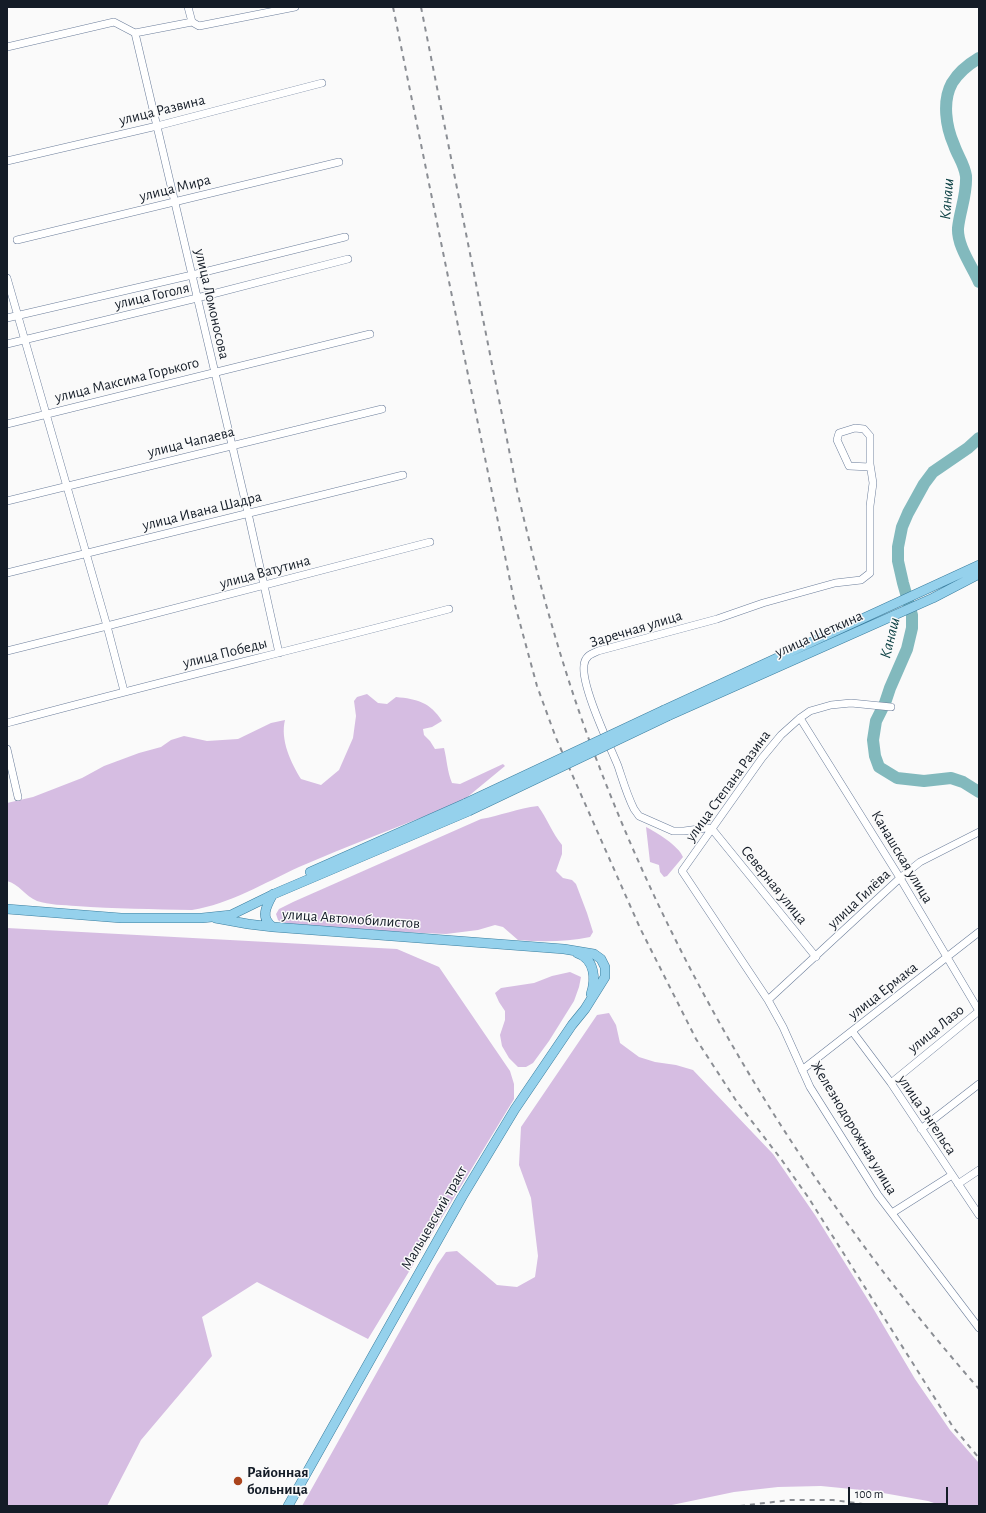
<!DOCTYPE html>
<meta charset="utf-8">
<style>
body{margin:0}
#map{position:relative;width:986px;height:1513px;overflow:hidden;background:#fafafa;font-family:"Alegreya Sans",sans-serif}
canvas{display:block}
.frame{position:absolute;inset:0;border:8px solid #141c27;pointer-events:none}
.scale{position:absolute;left:848px;top:1487px;width:100px;height:18px;box-sizing:border-box;border:2px solid #141c27;border-top:0;padding-left:5px;font-size:12px;line-height:14px;white-space:nowrap;color:#141c27;-webkit-text-stroke:3px #fafafa;paint-order:stroke}
</style>
<div id="map">
<canvas width="986" height="1513"></canvas>
<div class="frame"></div>
<div class="scale">100 m</div>
</div>
<script>
const ctx = document.querySelector('canvas').getContext('2d');
ctx.lineJoin = 'round';
function fill(path, color) {
  ctx.fillStyle = color;
  ctx.fill(path, 'evenodd');
}
function stroke(path, color, width, dash) {
  ctx.strokeStyle = color;
  ctx.lineWidth = width;
  ctx.lineCap = dash ? 'butt' : 'round';
  ctx.setLineDash(dash || []);
  ctx.stroke(path);
}
function write(font, color, halo, rows, align = 'center') {
  ctx.font = font + ' "Alegreya Sans",sans-serif';
  ctx.lineWidth = 3;
  ctx.setLineDash([]);
  ctx.textBaseline = 'middle';
  ctx.strokeStyle = halo;
  ctx.fillStyle = color;
  for (const [text, x, y, turn = 0] of rows) {
    ctx.save();
    ctx.translate(x, y);
    ctx.rotate((+turn || 0) * Math.PI / 180);
    ctx.textAlign = isNaN(turn) ? turn : align;
    if (halo) ctx.strokeText(text, 0, 0);
    ctx.fillText(text, 0, 0);
    ctx.restore();
  }
}
fill(new Path2D(`
 M 367,694 L 378,703 L 387,704 L 396,697 C 417,699 430,702 442,721 L 432,727 L 423,729 L 424,735 L 430,741 L 435,749 L 444,748 C 447,760 447,771 452,783 L 460,784 L 503,764 L 505,766 L 465,799 L 446,808 C 397,827 348,846 299,867 C 264,883 230,904 192,910 C 153,909 115,909 76,906 C 64,905 49,905 37,901 C 25,896 19,884 7,881 L 7,803 L 33,797 L 82,778 L 104,766 L 139,753 L 161,747 L 171,740 L 184,736 L 207,741 L 238,739 L 271,723 L 285,720 C 280,740 291,763 301,779 L 321,785 L 339,770 L 353,738 L 356,716 L 354,701 L 357,697 Z
 M 538,806 C 547,818 552,833 562,845 L 562,854 L 556,871 L 563,878 L 572,880 L 576,884 L 587,913 L 593,932 L 590,937 C 566,942 542,942 518,940 L 503,927 L 495,925 L 478,930 L 446,934 L 352,930 L 283,924 L 278,920 L 276,914 L 279,909 L 293,902 L 481,819 C 500,816 518,808 538,806 Z
 M 646,827 C 656,832 679,846 683,857 L 667,876 L 664,877 L 660,872 L 659,865 L 650,862 Z
 M 7,928 L 397,949 L 439,967 L 510,1071 L 514,1084 L 514,1099 L 368,1339 L 257,1282 L 202,1317 L 212,1356 L 141,1440 L 107,1506 L 7,1506 Z
 M 570,972 L 581,977 L 579,987 L 574,1001 L 549,1041 L 533,1063 L 526,1067 L 518,1067 L 509,1058 L 502,1046 L 500,1035 L 505,1020 L 505,1011 L 499,1002 L 495,993 L 501,988 L 534,983 L 552,976 Z
 M 609,1013 L 616,1025 L 620,1043 L 639,1057 L 655,1062 L 676,1065 L 693,1070 L 773,1154 L 815,1215 L 870,1303 L 915,1379 L 950,1430 L 979,1463 L 979,1506 L 943,1506 L 928,1501 L 872,1491 L 821,1486 L 778,1487 L 734,1492 L 667,1506 L 302,1506 L 437,1265 L 446,1252 L 457,1251 L 497,1285 L 517,1287 L 535,1277 L 538,1256 L 531,1198 L 519,1165 L 521,1127 L 597,1015 Z`), '#d6bde2');
stroke(new Path2D(`
 M 979,58 C 969,64 958,73 952,83 C 942,101 946,127 954,145 C 958,157 964,163 966,176 C 967,195 960,210 958,228 C 957,246 972,266 979,282
 M 979,438 L 968,448 L 933,472 L 924,484 L 908,513 L 902,527 L 898,547 L 898,561 L 903,583 L 912,615 L 912,628 L 907,649 L 890,688 L 885,703 L 876,721 L 873,740 L 875,756 L 879,767 L 897,778 L 924,781 L 951,778 L 963,782 L 979,792`), '#82b9bd', 12);
const minor = new Path2D(`
 M 188,7 L 192,22
 M 192,22 L 199,26 L 295,7
 M 135,33 L 248,513 L 279,653
 M 135,33 L 192,22
 M 7,47 L 114,22 L 135,33
 M 7,161 L 157,126 L 322,83
 M 17,240 L 339,162
 M 7,278 L 107,626 L 124,691
 M 7,318 L 192,275 L 345,237
 M 7,344 L 197,298 L 348,259
 M 7,424 L 370,334
 M 7,501 L 382,409
 M 7,573 L 403,475
 M 7,651 L 107,626 L 430,542
 M 891,707 L 851,703 L 831,705 L 810,711 L 800,718 L 781,735 L 762,758 L 682,871 L 768,1000 L 783,1027 L 810,1087 L 878,1195 L 979,1328
 M 800,718 L 900,878 L 979,1011
 M 7,723 C 154,683 302,648 449,609
 M 7,749 L 18,797
 M 816,957 L 712,829 L 706,828 L 684,831 L 673,831 L 639,816 L 634,809 C 627,795 623,781 618,766 C 609,744 581,686 584,665 C 585,656 591,654 598,651 L 717,619 L 763,603 L 835,583 L 861,580 L 870,573 L 870,506 L 873,483 L 870,464 L 870,436 L 864,429 L 855,428 L 839,433 L 837,440 L 849,466 L 870,467
 M 768,1000 L 900,878 L 920,862 L 979,832
 M 852,1031 L 891,1083 L 979,1215
 M 802,1070 L 979,932
 M 891,1083 L 979,1011
 M 921,1129 L 979,1084
 M 958,1184 L 979,1170
 M 892,1213 L 952,1175`);
const major = new Path2D(`
 M 664,710 L 979,565
 M 668,716 L 933,598 L 979,574
 M 310,872 L 466,803
 M 7,909 L 121,918 L 202,918 L 231,915 L 274,894 L 469,811
 M 215,918 L 248,924 L 273,927 L 564,949 L 594,954 L 601,959 L 605,967 L 605,977 L 585,1009 L 572,1025 L 515,1109 L 462,1197 L 288,1506
 M 273,927 C 259,918 267,905 273,894
 M 577,953 C 595,959 596,979 591,994`);
stroke(minor, '#6c7e9b', 8);
stroke(major, '#3a7e9f', 10);
stroke(minor, '#fff', 7);
stroke(major, '#95d1ec', 9);
stroke(new Path2D(`
 M 393,7 L 515,605 L 537,686 L 556,738 L 640,928 L 696,1039 L 737,1102 L 781,1159 L 808,1197 L 953,1427 L 979,1458
 M 421,7 L 517,490 C 539,584 564,676 599,766 C 686,994 818,1205 979,1389
 M 740,1506 L 790,1500 L 833,1500 L 878,1506`), '#8b8e94', 2, [5, 5]);
const majorBridge = new Path2D(`
 M 466,803 L 664,710
 M 469,811 L 668,716`);
stroke(majorBridge, '#3a7e9f', 10, []);
stroke(majorBridge, '#95d1ec', 9);
for (const [x, y, r, color] of [
 [238,1481,5,"#aa441c"]
]) {
  const dot = new Path2D();
  dot.arc(x, y, r, 0, 2 * Math.PI);
  ctx.fillStyle = color;
  ctx.fill(dot);
  stroke(dot, '#fafafa', 1.5);
}
write('15px', '#141c27', '#fafafa', [
 ["улица Развина",162,110,-14],
 ["улица Мира",175,188,-14],
 ["улица Гоголя",152,296,-13],
 ["улица Ломоносова",212,304,77],
 ["улица Максима Горького",127,380,-14],
 ["улица Чапаева",191,442,-14],
 ["улица Ивана Шадра",202,511,-14],
 ["улица Ватутина",265,572,-15],
 ["Заречная улица",636,629,-17],
 ["улица Щеткина",819,634,-24],
 ["улица Победы",225,653,-14],
 ["улица Степана Разина",728,786,-54],
 ["Канашская улица",902,857,59],
 ["Северная улица",774,885,51],
 ["улица Гилёва",859,899,-43],
 ["улица Автомобилистов",351,919,4],
 ["улица Ермака",883,991,-38],
 ["улица Лазо",936,1029,-39],
 ["улица Энгельса",927,1115,56],
 ["Железнодорожная улица",854,1128,59],
 ["Мальцевский тракт",434,1218,-60]
]);
write('bold 15px', '#141c27', '#fafafa', [
 ["Районная",247,1472],
 ["больница",247,1489]
], 'left');
write('italic 16px', '#0e4245', '#fafafa', [
 ["Канаш",947,199,-85],
 ["Канаш",890,638,-76]
]);
</script>
